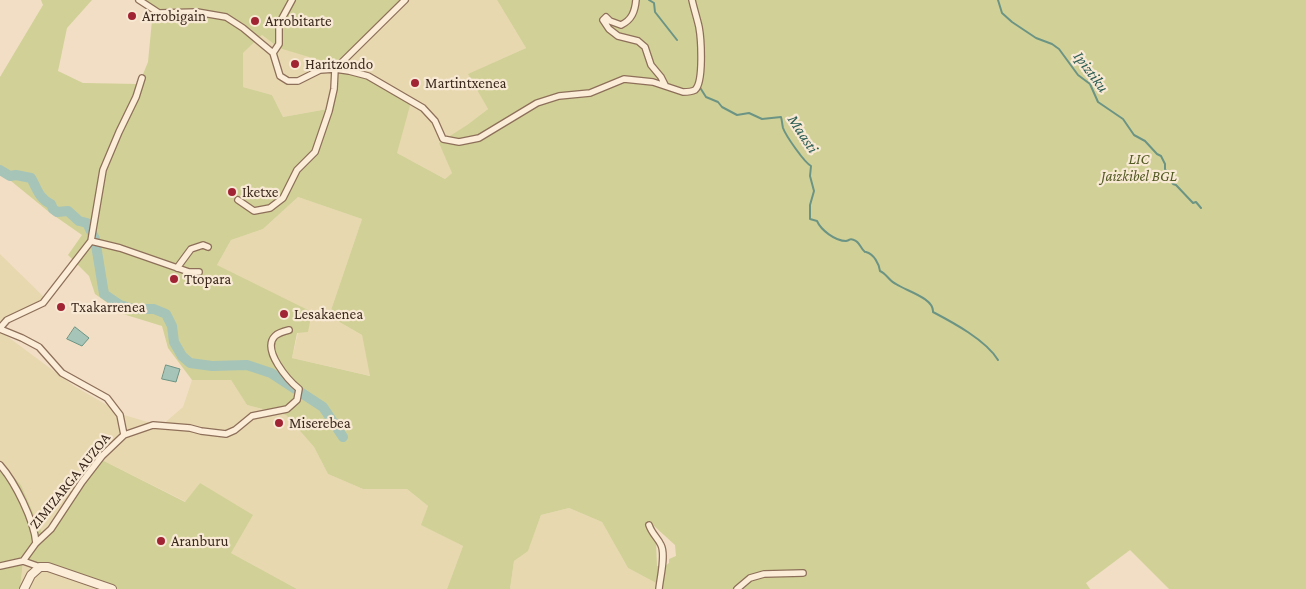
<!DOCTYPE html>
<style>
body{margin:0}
canvas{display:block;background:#f1dec4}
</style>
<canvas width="1306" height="589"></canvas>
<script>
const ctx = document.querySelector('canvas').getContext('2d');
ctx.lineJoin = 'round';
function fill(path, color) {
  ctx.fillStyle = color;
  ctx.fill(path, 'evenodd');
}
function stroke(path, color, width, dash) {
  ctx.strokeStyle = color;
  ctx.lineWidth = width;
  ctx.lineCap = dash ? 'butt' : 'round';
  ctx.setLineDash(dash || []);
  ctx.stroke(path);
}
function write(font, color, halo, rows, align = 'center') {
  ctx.font = font + ' "Crimson Pro",serif';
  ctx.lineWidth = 4.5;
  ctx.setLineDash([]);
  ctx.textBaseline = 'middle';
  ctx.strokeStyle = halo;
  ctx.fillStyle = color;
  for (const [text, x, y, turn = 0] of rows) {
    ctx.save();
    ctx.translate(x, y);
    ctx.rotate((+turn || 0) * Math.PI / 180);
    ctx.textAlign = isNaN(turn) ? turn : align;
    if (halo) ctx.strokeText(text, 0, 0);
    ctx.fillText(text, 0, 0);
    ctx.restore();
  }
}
fill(new Path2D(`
 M 406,0 L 497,0 L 526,48 L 469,74 L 488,109 L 467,125 L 452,173 L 445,179 L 397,153 L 339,66 L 333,108 L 283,117 L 272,95 L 243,87 L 243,53 L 262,35 L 279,48 Z
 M 298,197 L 362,219 L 329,316 L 362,335 L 371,376 L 292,358 L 298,333 L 217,265 L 231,240 L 263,229 Z
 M 0,254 L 47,300 L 0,326 Z
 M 0,331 L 74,386 L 124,415 L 161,426 L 183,407 L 192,380 L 231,380 L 247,405 L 286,415 L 314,447 L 328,474 L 363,489 L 407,489 L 428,506 L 422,525 L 463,546 L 447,589 L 297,589 L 231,553 L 200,483 L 186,502 L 100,459 L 43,535 L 21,485 L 0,462 Z
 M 569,508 L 602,522 L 628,568 L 658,584 L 656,589 L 510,589 L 514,561 L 528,550 L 541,515 Z
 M 23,561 L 105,589 L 20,589 Z`), '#e8d8b0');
fill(new Path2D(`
 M 41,0 L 92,0 L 67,28 L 58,71 L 83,83 L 139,84 L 148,62 L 153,10 L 140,0 L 406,0 L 339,65 L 411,102 L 397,153 L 445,179 L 452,173 L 439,143 L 467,125 L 488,109 L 468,74 L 526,48 L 497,0 L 1306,0 L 1306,589 L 1169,589 L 1130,550 L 1086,583 L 1090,589 L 656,589 L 658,584 L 628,568 L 602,522 L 569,508 L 541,515 L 528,551 L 514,561 L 510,589 L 447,589 L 463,546 L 421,525 L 428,506 L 407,489 L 363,489 L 328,474 L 314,447 L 286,415 L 247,405 L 231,380 L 192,380 L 168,348 L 162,326 L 123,314 L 95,294 L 89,276 L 68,255 L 82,235 L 49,212 L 0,172 L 0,77 L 43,5 ZM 262,35 L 279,48 L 339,66 L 333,108 L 283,117 L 272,95 L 243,87 L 243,53 ZM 298,197 L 362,219 L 329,316 L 362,335 L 370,376 L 292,358 L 297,333 L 308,332 L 312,312 L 217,265 L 231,240 L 263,229 ZM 654,526 L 675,545 L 676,556 L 669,559 L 669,563 L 664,567 L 657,566 L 656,542 L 649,532 Z
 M 100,459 L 185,502 L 200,483 L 253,515 L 231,553 L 297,589 L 106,589 L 23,561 L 20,589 L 0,589 L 0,462 L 21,485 L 43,535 Z`), '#d1d197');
const water = new Path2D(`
 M 75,327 L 89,338 L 82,346 L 67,339 Z
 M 166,365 L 180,369 L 176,382 L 162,379 Z`);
fill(water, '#a6c4b8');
stroke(water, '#6c9485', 1);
stroke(new Path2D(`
 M 649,0 L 654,3 L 655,12 L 677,40
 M 998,0 L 1002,13 L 1012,22 L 1036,38 L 1052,44 L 1059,49 L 1078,75 L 1090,84 L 1098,102 L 1123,119 L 1134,135 L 1145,141 L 1157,154 L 1161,156 L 1165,164 L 1165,169 L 1168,173 L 1169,178 L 1173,184 L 1176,185 L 1193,203 L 1196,202 L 1201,208
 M 699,86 L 706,97 L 718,102 L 722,107 L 737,115 L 749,113 L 762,119 L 781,117 C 782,120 782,124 783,128 C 786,136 804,162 811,166 L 810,176 L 814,191 L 810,205 L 810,219 L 817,221 C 821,230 835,241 846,241 C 851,240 849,238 854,240 C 860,242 860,248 865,252
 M 866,252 C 874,254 879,264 880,271 C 887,274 889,281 896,284 C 906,291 934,298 933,312 C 952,322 986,340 998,360`), '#6c9485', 2);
stroke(new Path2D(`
 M 0,170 L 10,176 L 16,175 L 31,178 C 37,188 39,199 51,204 L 53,209 L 57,212 L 68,211 L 79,221 L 87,223 L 95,239 L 104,294 L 120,305 L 133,309 L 154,309 L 166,314 L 172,326 L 174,342 L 182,356 L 190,363 L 212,366 L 247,365 L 271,373 L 323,407 L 343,437`), '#a6c4b8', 10);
const minor = new Path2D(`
 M 139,0 L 159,13 L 197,12 L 226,17 L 243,28 L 273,53 L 280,76 L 288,81 L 298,81 L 320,70 L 335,69 L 349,71 L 368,76 L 423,108 L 435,121 L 443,139 L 459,142 L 479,138 L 537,103 L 559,96 L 590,93 L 624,79 L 653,82 L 683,92 C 687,92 691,92 695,90 C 704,82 701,38 699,27 C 697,18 694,9 692,0
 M 636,0 C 635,11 632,20 621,25 L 610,21 L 606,17 L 603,20 L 609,29 L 618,36 L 638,41 L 645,47 L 651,65 L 661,77 L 665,85
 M 273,53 L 279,44 L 279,24 L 292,0
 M 238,200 L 254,211 L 270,208 L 283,198 L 297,170 L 315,152 L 329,111 L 334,89 L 335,69 L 405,0
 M 91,241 L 120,248 L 189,272 L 199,272
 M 177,268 L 191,249 L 203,245 L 208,247
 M 0,328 L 7,320 L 43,303 L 91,241 L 103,170 L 119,132 L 136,97 L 142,78
 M 0,329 L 22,338 L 39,347 L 62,373 L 107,398 L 120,415 L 124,435 L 102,456 L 82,482 L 51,529 L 36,543 L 23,561 L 40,567
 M 124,435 L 153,425 L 190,428 L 201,431 L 226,434 L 235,430 L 252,416 L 287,409 L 297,400 L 299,389 C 289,381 261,350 275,336 C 278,333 285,331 289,330
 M 0,465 C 15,482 34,520 36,543
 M 649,525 C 652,534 658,538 661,545 C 666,555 660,578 659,589
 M 0,566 L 23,561
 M 737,589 L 750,578 L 764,574 L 803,573`);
const tertiary = new Path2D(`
 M 24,589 L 31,575 L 40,567 L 48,567 L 112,589`);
stroke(minor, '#8e6f59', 8);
stroke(tertiary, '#8e6f59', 10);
stroke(minor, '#fbedd8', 5.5);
stroke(tertiary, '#fbedd8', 8);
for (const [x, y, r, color] of [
 [132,16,5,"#a12434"],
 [255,21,5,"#a12434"],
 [295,64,5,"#a12434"],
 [415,83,5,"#a12434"],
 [232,192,5,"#a12434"],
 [174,279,5,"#a12434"],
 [61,307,5,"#a12434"],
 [284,314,5,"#a12434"],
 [279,423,5,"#a12434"],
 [161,541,5,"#a12434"]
]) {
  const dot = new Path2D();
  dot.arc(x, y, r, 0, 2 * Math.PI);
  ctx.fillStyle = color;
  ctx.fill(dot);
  stroke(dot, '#f8e9d4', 2);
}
write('15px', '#3c291e', '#f8e9d4', [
 ["Arrobigain",142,16],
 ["Arrobitarte",265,21],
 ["Haritzondo",305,64],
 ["Martintxenea",425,83],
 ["Iketxe",242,192],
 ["Ttopara",184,279],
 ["Txakarrenea",71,307],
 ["Lesakaenea",294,314],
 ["Miserebea",289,423],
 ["Aranburu",171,541]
], 'left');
write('italic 15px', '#535a23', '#f8e9d4', [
 ["LIC",1139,159],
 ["Jaizkibel BGL",1139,176]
]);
write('15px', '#3c291e', '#f8e9d4', [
 ["ZIMIZARGA AUZOA",70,481,-51]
]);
write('italic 16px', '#2c5d54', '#f8e9d4', [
 ["Ipiztiku",1091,72,53],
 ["Maasti",803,134,57]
]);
</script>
